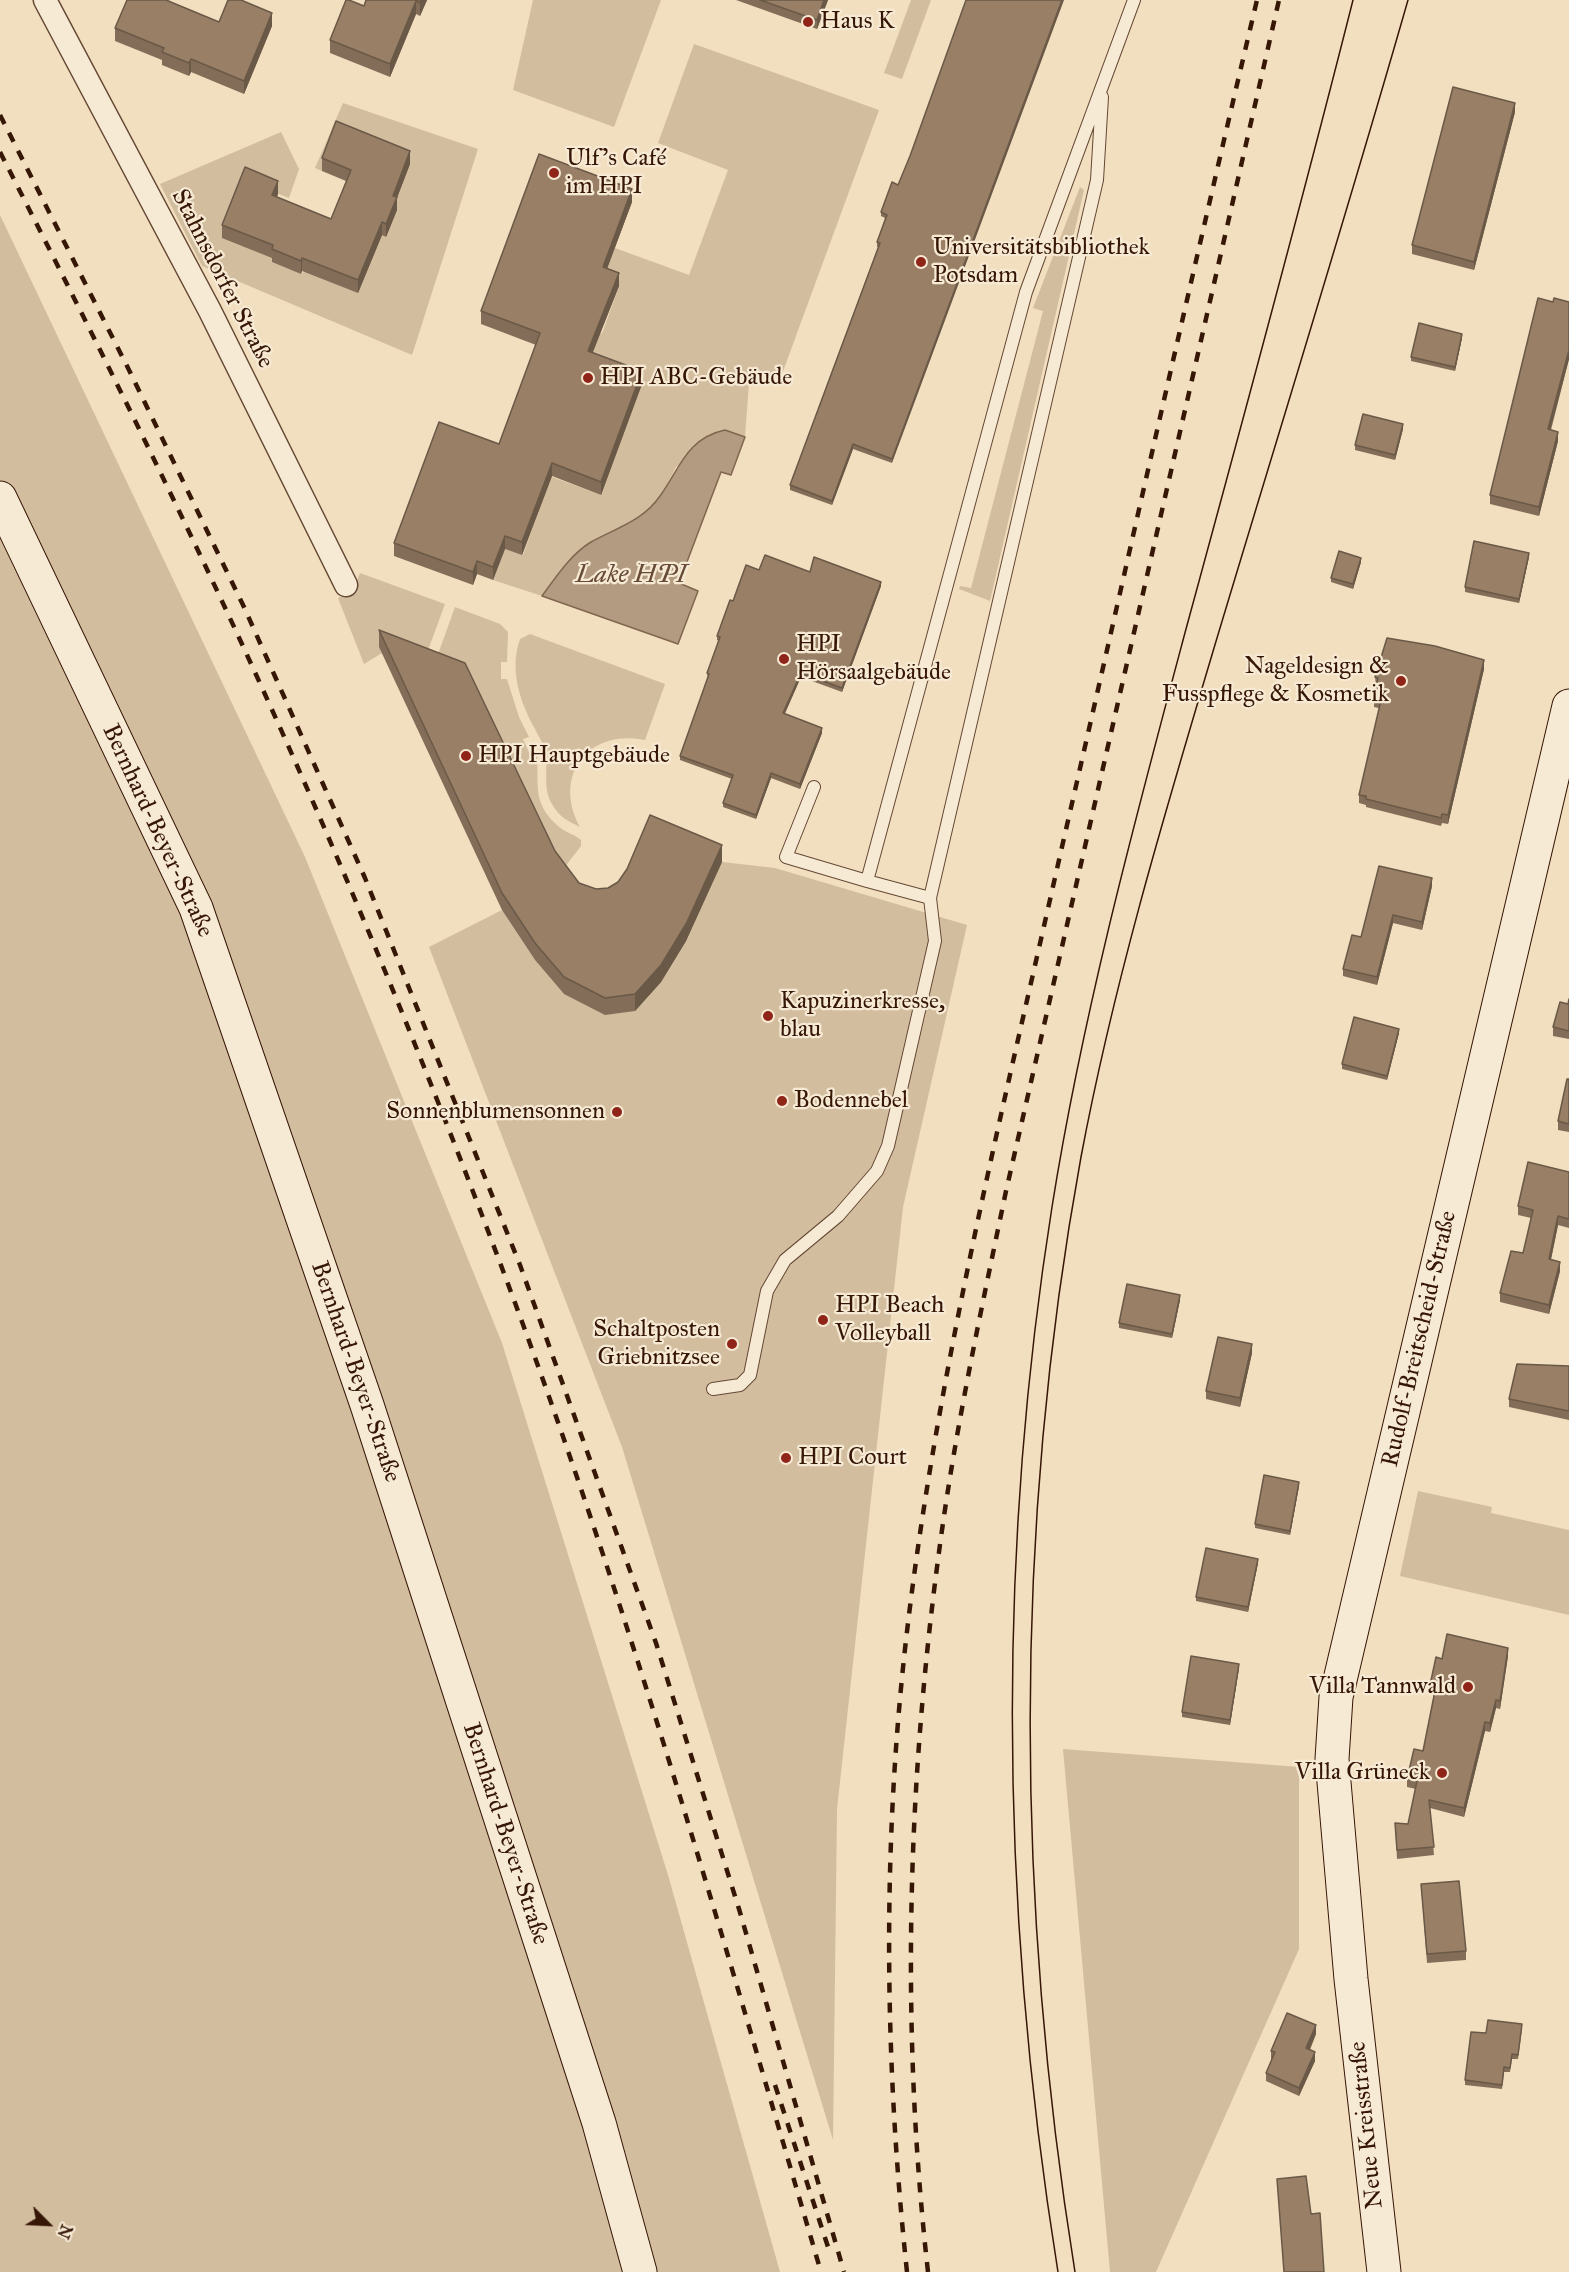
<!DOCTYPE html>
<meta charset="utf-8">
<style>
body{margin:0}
#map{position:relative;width:1569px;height:2272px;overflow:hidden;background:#f2dfbf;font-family:"IM FELL Great Primer",serif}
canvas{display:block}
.north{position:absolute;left:18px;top:2194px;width:60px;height:60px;-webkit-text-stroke:4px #f7ead5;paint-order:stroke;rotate:114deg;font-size:16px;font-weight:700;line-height:24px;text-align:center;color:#361605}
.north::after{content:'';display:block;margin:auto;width:21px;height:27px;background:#361605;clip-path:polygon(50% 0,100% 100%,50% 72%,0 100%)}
</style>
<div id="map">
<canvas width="1569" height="2272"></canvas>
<div class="north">N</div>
</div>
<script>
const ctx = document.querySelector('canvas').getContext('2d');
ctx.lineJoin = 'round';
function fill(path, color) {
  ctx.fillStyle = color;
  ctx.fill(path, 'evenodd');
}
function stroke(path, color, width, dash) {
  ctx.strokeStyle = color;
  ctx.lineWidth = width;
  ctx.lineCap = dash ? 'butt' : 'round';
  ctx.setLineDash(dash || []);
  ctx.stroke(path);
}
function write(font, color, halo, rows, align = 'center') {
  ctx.font = font + ' "IM FELL Great Primer",serif';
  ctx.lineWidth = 4.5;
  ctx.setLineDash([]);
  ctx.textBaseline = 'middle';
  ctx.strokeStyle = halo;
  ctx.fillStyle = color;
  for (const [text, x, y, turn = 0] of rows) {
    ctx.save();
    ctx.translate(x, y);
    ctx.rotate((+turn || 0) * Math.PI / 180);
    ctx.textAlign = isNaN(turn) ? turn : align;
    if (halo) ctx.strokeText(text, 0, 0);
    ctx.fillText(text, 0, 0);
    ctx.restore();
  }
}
fill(new Path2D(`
 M 533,0 L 661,0 L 614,127 L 513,90 Z
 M 911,0 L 931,0 L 902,79 L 884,73 Z
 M 694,44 L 879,110 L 782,374 L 749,383 L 745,437 L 725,430 L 676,467 L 660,498 L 634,522 L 589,543 L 564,566 L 542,596 L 493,580 L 505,549 L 523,555 L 540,507 L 533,470 L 601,495 L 574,359 L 585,328 L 601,334 L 603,331 L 619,286 L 603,280 L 615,248 L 689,275 L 728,170 L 658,143 Z
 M 343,103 L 478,149 L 412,355 L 202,266 L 160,184 L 281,132 L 299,169 L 289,198 L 245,181 L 273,258 L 301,274 L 393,209 L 410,164 L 322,171 L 315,168 Z
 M 1080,187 L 1084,190 L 990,601 L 959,589 L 960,586 L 971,588 L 1043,311 L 1033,308 Z
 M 0,215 L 305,857 L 502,1343 L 668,1875 L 780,2272 L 0,2272 Z
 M 360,573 L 445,604 L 423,664 L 382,653 L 364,664 L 338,598 L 353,591 Z
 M 455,607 L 500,624 L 508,632 L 507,662 L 501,662 L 501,679 L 507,679 L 519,717 L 529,737 L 523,739 L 531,757 L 537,755 C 539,784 532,803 557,825 C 564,832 574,834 581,840 L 581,846 L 564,868 L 433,668 Z
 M 530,634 L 665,684 L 645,740 C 588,728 552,776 580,827 C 568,821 559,817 552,804 C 542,788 549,768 545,750 C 543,742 538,736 535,729 C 520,702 509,670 520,639 Z
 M 722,862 L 775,868 L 967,925 L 903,1207 L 837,1809 L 833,2140 L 622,1447 L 429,947 L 502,910 L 535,960 L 564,994 L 686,941 Z
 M 1418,1491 L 1492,1507 L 1491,1513 L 1569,1530 L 1569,1615 L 1400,1576 Z
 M 1063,1749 L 1299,1767 L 1299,1949 L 1156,2272 L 1110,2272 Z`), '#d2bd9f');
const water = new Path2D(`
 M 725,430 L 745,437 L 731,475 L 721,472 L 679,583 L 698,591 L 678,644 L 542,596 C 556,577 571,554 591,542 C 616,528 643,521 660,496 C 680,468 687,438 725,430 Z`);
fill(water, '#b29b80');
stroke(water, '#80664f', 1.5);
const lane = new Path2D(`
 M 814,787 L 786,857 L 867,881 L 1026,292 L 1134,0
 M 867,881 L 930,898 L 1097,180 L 1102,97
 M 713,1389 L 740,1385 L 750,1375 L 767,1291 L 785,1260 L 838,1216 L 877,1171 L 888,1146 L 935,941 L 930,898`);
const street = new Path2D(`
 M 45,0 L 210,311 L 346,585`);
const secondary = new Path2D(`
 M 0,498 L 196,908 L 367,1405 L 599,2123 L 640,2272
 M 1384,2272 L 1351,1979 L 1332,1759 L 1336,1697 L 1569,706`);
stroke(lane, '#654834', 14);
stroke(street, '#654834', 25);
stroke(secondary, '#361605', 35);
stroke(lane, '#f7ead5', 12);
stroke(street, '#f7ead5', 22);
stroke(secondary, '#f7ead5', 33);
stroke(new Path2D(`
 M 1058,2272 C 1001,1919 996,1560 1052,1207 C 1083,1012 1135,820 1186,629 C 1243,420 1300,210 1353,0
 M 1075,2272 C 1015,1899 1013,1529 1081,1157 C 1114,981 1166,809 1217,638 C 1281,425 1347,213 1408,0`), '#361605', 1.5);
stroke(new Path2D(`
 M 0,115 L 129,370 L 244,607 L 365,878 L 520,1265 L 656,1643 L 739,1909 L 844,2272
 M 0,152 C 78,305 155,458 228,614 C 328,828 419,1047 502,1268 C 626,1597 722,1935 821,2272
 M 775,2085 L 829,2250
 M 907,2272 C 884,2057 882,1838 908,1623 C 939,1365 1002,1113 1059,860 C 1125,573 1189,286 1257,0
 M 928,2272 C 901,2033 907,1790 939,1552 C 955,1430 981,1311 1006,1191 L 1279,0`), '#361605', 4.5, [10, 10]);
fill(new Path2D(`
 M 170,0 L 169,1 L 219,22 L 272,26 L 244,94 L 191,72 L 189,76 L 162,65 L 162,60 L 115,41 L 115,28 Z
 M 366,0 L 427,0 L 420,16 L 416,14 L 390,77 L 330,53 L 330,40 L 364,6 Z
 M 736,0 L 828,0 L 817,29 Z
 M 1515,112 L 1474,270 L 1412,254 L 1412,245 Z
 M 322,158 L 410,164 L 397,198 L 397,210 L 386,237 L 382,235 L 358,293 L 302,271 L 301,274 L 272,262 L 272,258 L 222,238 L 222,225 L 278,194 L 277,197 L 331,219 L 346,181 L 322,171 Z
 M 898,185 L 892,463 L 853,449 L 832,505 L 790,490 L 790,485 L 878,247 L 877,247 L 877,242 L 885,218 L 881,216 L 881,212 Z
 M 632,202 L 607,268 L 619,286 L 593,352 L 642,384 L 601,495 L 552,476 L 522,555 L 505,549 L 493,580 L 477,574 L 473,585 L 394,556 L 394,543 L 499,444 L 536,345 L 481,324 L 481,311 Z
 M 1553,302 L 1569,302 L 1569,359 L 1551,430 L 1558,441 L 1539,516 L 1490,504 L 1490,495 Z
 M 1462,338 L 1455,371 L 1411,361 L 1411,357 Z
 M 1403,429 L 1395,460 L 1355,450 L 1355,445 Z
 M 1529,557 L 1519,603 L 1465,592 L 1465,587 Z
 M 1361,562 L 1353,589 L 1331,582 L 1331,578 Z
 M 759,570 L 810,572 L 881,586 L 842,692 L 801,677 L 784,714 L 822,733 L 800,789 L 771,778 L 756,819 L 723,807 L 723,803 L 732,779 L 680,760 L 680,756 L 708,678 L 707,673 L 719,641 L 717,640 L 717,636 L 733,601 Z
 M 379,630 L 555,851 L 579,883 L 596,889 L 608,888 L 722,862 L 686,941 L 661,982 L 635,1011 L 605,1015 L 564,994 L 535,960 L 502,910 L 379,647 Z
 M 1484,669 L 1448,824 L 1442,823 L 1441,826 L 1366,807 L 1366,805 L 1359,803 L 1359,795 L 1379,708 L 1374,707 L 1374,698 L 1376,686 L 1375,677 Z
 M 1432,886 L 1422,930 L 1393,923 L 1377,985 L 1343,976 L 1343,969 L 1361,937 Z
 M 1569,999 L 1569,1039 L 1553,1036 L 1553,1027 L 1568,1004 Z
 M 1399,1033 L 1387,1080 L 1342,1069 L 1342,1064 Z
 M 1569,1079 L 1569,1132 L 1558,1130 L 1558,1121 Z
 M 1569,1172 L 1569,1228 L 1558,1225 L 1551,1260 L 1560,1271 L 1549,1314 L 1500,1302 L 1500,1293 L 1523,1253 L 1531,1218 L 1518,1215 L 1518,1206 Z
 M 1180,1300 L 1172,1338 L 1119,1328 L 1119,1323 Z
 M 1252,1353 L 1240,1407 L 1206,1399 L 1206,1391 Z
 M 1569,1366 L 1569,1420 L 1509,1407 L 1509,1399 Z
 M 1299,1486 L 1290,1535 L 1255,1528 L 1255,1524 Z
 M 1258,1563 L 1248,1612 L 1196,1601 L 1196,1597 Z
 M 1508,1656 L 1500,1709 L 1496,1708 L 1490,1732 L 1485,1731 L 1464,1817 L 1430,1808 L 1434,1855 L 1397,1859 L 1395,1823 L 1408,1824 L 1416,1789 L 1407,1787 L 1407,1779 L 1423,1751 L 1434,1694 L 1430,1694 L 1430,1685 L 1442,1659 Z
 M 1239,1668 L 1230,1725 L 1182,1717 L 1182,1712 Z
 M 1421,1884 L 1466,1951 L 1466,1960 L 1427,1963 Z
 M 1522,2029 L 1518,2059 L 1512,2059 L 1510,2072 L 1504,2072 L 1502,2089 L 1465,2085 L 1465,2080 L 1486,2033 Z
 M 1316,2034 L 1310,2050 L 1315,2061 L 1299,2096 L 1266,2081 L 1266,2073 L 1272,2060 L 1271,2059 L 1271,2051 Z`), '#836d58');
fill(new Path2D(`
 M 421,0 L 427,0 L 420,16 L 420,3 Z
 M 824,0 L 828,0 L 817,29 L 817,20 Z
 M 1062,0 L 1064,0 L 892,463 L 892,459 Z
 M 416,1 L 416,14 L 390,77 L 390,64 Z
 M 272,13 L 272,26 L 244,94 L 244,81 Z
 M 191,59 L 191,72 L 189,76 L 189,63 Z
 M 1515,103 L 1515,112 L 1474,270 L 1474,262 Z
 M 410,151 L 410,164 L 397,198 L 397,210 L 386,237 L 386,224 L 393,196 Z
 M 278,181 L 278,194 L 272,208 L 272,195 Z
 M 632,189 L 632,202 L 603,280 L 603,267 Z
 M 382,222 L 382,235 L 358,293 L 358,280 Z
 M 302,258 L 302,271 L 301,274 L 301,261 Z
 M 619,273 L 619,286 L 588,364 L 588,351 Z
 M 1462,334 L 1462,338 L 1455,371 L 1455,367 Z
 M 1569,350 L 1569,359 L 1548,438 L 1548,429 Z
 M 642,371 L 642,384 L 601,495 L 601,482 Z
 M 1403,424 L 1403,429 L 1395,460 L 1395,455 Z
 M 1558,432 L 1558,441 L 1539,516 L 1539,507 Z
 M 853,444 L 853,449 L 832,505 L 832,501 Z
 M 552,463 L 552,476 L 522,555 L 522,542 Z
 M 505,536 L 505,549 L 493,580 L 493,567 Z
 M 1529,553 L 1529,557 L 1519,603 L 1519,599 Z
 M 1361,558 L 1361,562 L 1353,589 L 1353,584 Z
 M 477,561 L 477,574 L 473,585 L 473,572 Z
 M 881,582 L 881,586 L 842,692 L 842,688 Z
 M 1484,660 L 1484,669 L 1448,824 L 1448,815 Z
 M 801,673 L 801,677 L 783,718 L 783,713 Z
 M 822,728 L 822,733 L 800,789 L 800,784 Z
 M 771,773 L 771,778 L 756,819 L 756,815 Z
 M 722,845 L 722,862 L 686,941 L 661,982 L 635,1011 L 635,994 Z
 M 1432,878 L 1432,886 L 1422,930 L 1422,922 Z
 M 1393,915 L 1393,923 L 1377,985 L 1377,977 Z
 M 1399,1029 L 1399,1033 L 1387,1080 L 1387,1076 Z
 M 1558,1216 L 1558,1225 L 1549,1268 L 1549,1259 Z
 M 1560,1262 L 1560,1271 L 1549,1314 L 1549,1305 Z
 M 1180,1295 L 1180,1300 L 1172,1338 L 1172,1334 Z
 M 1252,1344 L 1252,1353 L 1240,1407 L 1240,1398 Z
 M 1299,1482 L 1299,1486 L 1290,1535 L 1290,1531 Z
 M 1258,1559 L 1258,1563 L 1248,1612 L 1248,1607 Z
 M 1508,1648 L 1508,1656 L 1500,1709 L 1500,1701 Z
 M 1239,1664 L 1239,1668 L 1230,1725 L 1230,1720 Z
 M 1496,1700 L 1496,1708 L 1490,1732 L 1490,1723 Z
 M 1485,1722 L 1485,1731 L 1464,1817 L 1464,1808 Z
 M 1316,2025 L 1316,2034 L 1306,2057 L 1306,2048 Z
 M 1315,2052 L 1315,2061 L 1299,2096 L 1299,2088 Z`), '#6a5947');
const building = new Path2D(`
 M 127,0 L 166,0 L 219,22 L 228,0 L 241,0 L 272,13 L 244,81 L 191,59 L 189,63 L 162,52 L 164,48 L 115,28 Z
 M 346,0 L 349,0 L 364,6 L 366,0 L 421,0 L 420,3 L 416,1 L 390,64 L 330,40 Z
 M 760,0 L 824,0 L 817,20 Z
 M 966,0 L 1062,0 L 892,459 L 853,444 L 832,501 L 790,485 L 880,243 L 877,242 L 887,215 L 881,212 L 892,182 L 898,185 L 910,156 Z
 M 1453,87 L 1515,103 L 1474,262 L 1412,245 Z
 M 336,121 L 410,151 L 393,196 L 397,197 L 386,224 L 382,222 L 358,280 L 302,258 L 301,261 L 272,249 L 273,245 L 222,225 L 245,167 L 278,181 L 272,195 L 331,219 L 351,170 L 322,158 Z
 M 539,154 L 632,189 L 603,267 L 619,273 L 588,351 L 642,371 L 601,482 L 552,463 L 522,542 L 505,536 L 493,567 L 477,561 L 473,572 L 394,543 L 439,422 L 499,444 L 540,333 L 481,311 Z
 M 1538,298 L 1553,302 L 1554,298 L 1569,302 L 1569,350 L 1548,429 L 1558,432 L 1539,507 L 1490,495 Z
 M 1419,323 L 1462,334 L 1455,367 L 1411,357 Z
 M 1363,414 L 1403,424 L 1395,455 L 1355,445 Z
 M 1474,541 L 1529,553 L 1519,599 L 1465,587 Z
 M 1339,551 L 1361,558 L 1353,584 L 1331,578 Z
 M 765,555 L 810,572 L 814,557 L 881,582 L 842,688 L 801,673 L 783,713 L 822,728 L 800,784 L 771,773 L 756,815 L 723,803 L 733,775 L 680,756 L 709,674 L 707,673 L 720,637 L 717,636 L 730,600 L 733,601 L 746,565 L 759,570 Z
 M 379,630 L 465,663 L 555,851 L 579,883 L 596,889 L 608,888 L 618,882 L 627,869 L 650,815 L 722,845 L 686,924 L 661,965 L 635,994 L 605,998 L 564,977 L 535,943 L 502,893 Z
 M 1387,638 L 1435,646 L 1484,660 L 1448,815 L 1442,814 L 1441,818 L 1366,799 L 1366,796 L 1359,795 L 1381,700 L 1374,698 L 1378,678 L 1375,677 Z
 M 1379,866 L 1432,878 L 1422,922 L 1393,915 L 1377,977 L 1343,969 L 1352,935 L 1361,937 Z
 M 1569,999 L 1569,1031 L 1553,1027 L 1560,1002 L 1568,1004 Z
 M 1354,1017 L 1399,1029 L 1387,1076 L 1342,1064 Z
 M 1567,1079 L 1569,1079 L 1569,1124 L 1558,1121 Z
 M 1528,1162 L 1569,1172 L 1569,1219 L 1558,1216 L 1549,1259 L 1560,1262 L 1549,1305 L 1500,1293 L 1511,1251 L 1523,1253 L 1533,1210 L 1518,1206 Z
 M 1127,1284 L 1180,1295 L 1172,1334 L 1119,1323 Z
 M 1218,1337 L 1252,1344 L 1240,1398 L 1206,1391 Z
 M 1517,1364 L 1569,1366 L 1569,1411 L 1509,1399 Z
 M 1264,1475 L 1299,1482 L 1290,1531 L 1255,1524 Z
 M 1206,1548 L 1258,1559 L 1248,1607 L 1196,1597 Z
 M 1447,1634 L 1508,1648 L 1500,1701 L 1496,1700 L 1490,1723 L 1485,1722 L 1464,1808 L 1429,1800 L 1434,1847 L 1397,1850 L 1395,1823 L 1408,1824 L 1417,1781 L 1407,1779 L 1414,1749 L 1423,1751 L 1436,1686 L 1430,1685 L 1436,1657 L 1442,1659 Z
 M 1191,1656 L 1239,1664 L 1230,1720 L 1182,1712 Z
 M 1459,1881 L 1466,1951 L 1427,1954 L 1421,1884 Z
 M 1287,2013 L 1316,2025 L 1306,2048 L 1315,2052 L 1299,2088 L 1266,2073 L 1275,2052 L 1271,2051 Z
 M 1488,2020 L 1522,2024 L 1518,2055 L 1512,2054 L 1510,2068 L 1504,2067 L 1502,2085 L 1465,2080 L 1471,2032 L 1486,2033 Z
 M 1306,2176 L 1311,2214 L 1320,2213 L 1324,2272 L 1284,2272 L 1277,2179 Z`);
fill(building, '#987f66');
stroke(building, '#6a5947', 1.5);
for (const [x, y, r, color] of [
 [808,22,6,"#8f2418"],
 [554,173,6,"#8f2418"],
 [921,262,6,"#8f2418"],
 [588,378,6,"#8f2418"],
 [784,659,6,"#8f2418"],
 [1401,681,6,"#8f2418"],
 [466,756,6,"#8f2418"],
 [768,1016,6,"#8f2418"],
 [782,1101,6,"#8f2418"],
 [617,1112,6,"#8f2418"],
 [823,1320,6,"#8f2418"],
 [732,1344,6,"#8f2418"],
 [786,1458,6,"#8f2418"],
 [1468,1687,6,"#8f2418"],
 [1442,1773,6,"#8f2418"]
]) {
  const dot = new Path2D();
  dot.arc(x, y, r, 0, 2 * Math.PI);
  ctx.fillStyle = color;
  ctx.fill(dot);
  stroke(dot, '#f7ead5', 2);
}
write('24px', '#361605', '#f7ead5', [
 ["Haus K",820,22],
 ["Ulf's Café",566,159],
 ["im HPI",566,187],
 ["Universitätsbibliothek",933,248],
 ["Potsdam",933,276],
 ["HPI ABC-Gebäude",600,378],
 ["HPI",796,645],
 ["Hörsaalgebäude",796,673],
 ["Nageldesign &",1389,667,"right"],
 ["Fusspflege & Kosmetik",1389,695,"right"],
 ["HPI Hauptgebäude",478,756],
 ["Kapuzinerkresse,",780,1002],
 ["blau",780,1030],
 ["Bodennebel",794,1101],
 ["Sonnenblumensonnen",605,1112,"right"],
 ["HPI Beach",835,1306],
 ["Volleyball",835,1334],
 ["Schaltposten",720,1330,"right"],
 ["Griebnitzsee",720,1358,"right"],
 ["HPI Court",798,1458],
 ["Villa Tannwald",1456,1687,"right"],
 ["Villa Grüneck",1430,1773,"right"]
], 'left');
write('24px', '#361605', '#f7ead5', [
 ["Stahnsdorfer Straße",222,279,63],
 ["Bernhard-Beyer-Straße",157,831,65],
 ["Rudolf-Breitscheid-Straße",1420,1339,-77],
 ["Bernhard-Beyer-Straße",355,1372,71],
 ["Bernhard-Beyer-Straße",505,1834,72],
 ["Neue Kreisstraße",1367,2125,-96]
]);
write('italic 26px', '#684b36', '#f7ead5', [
 ["Lake HPI",631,576]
]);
</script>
